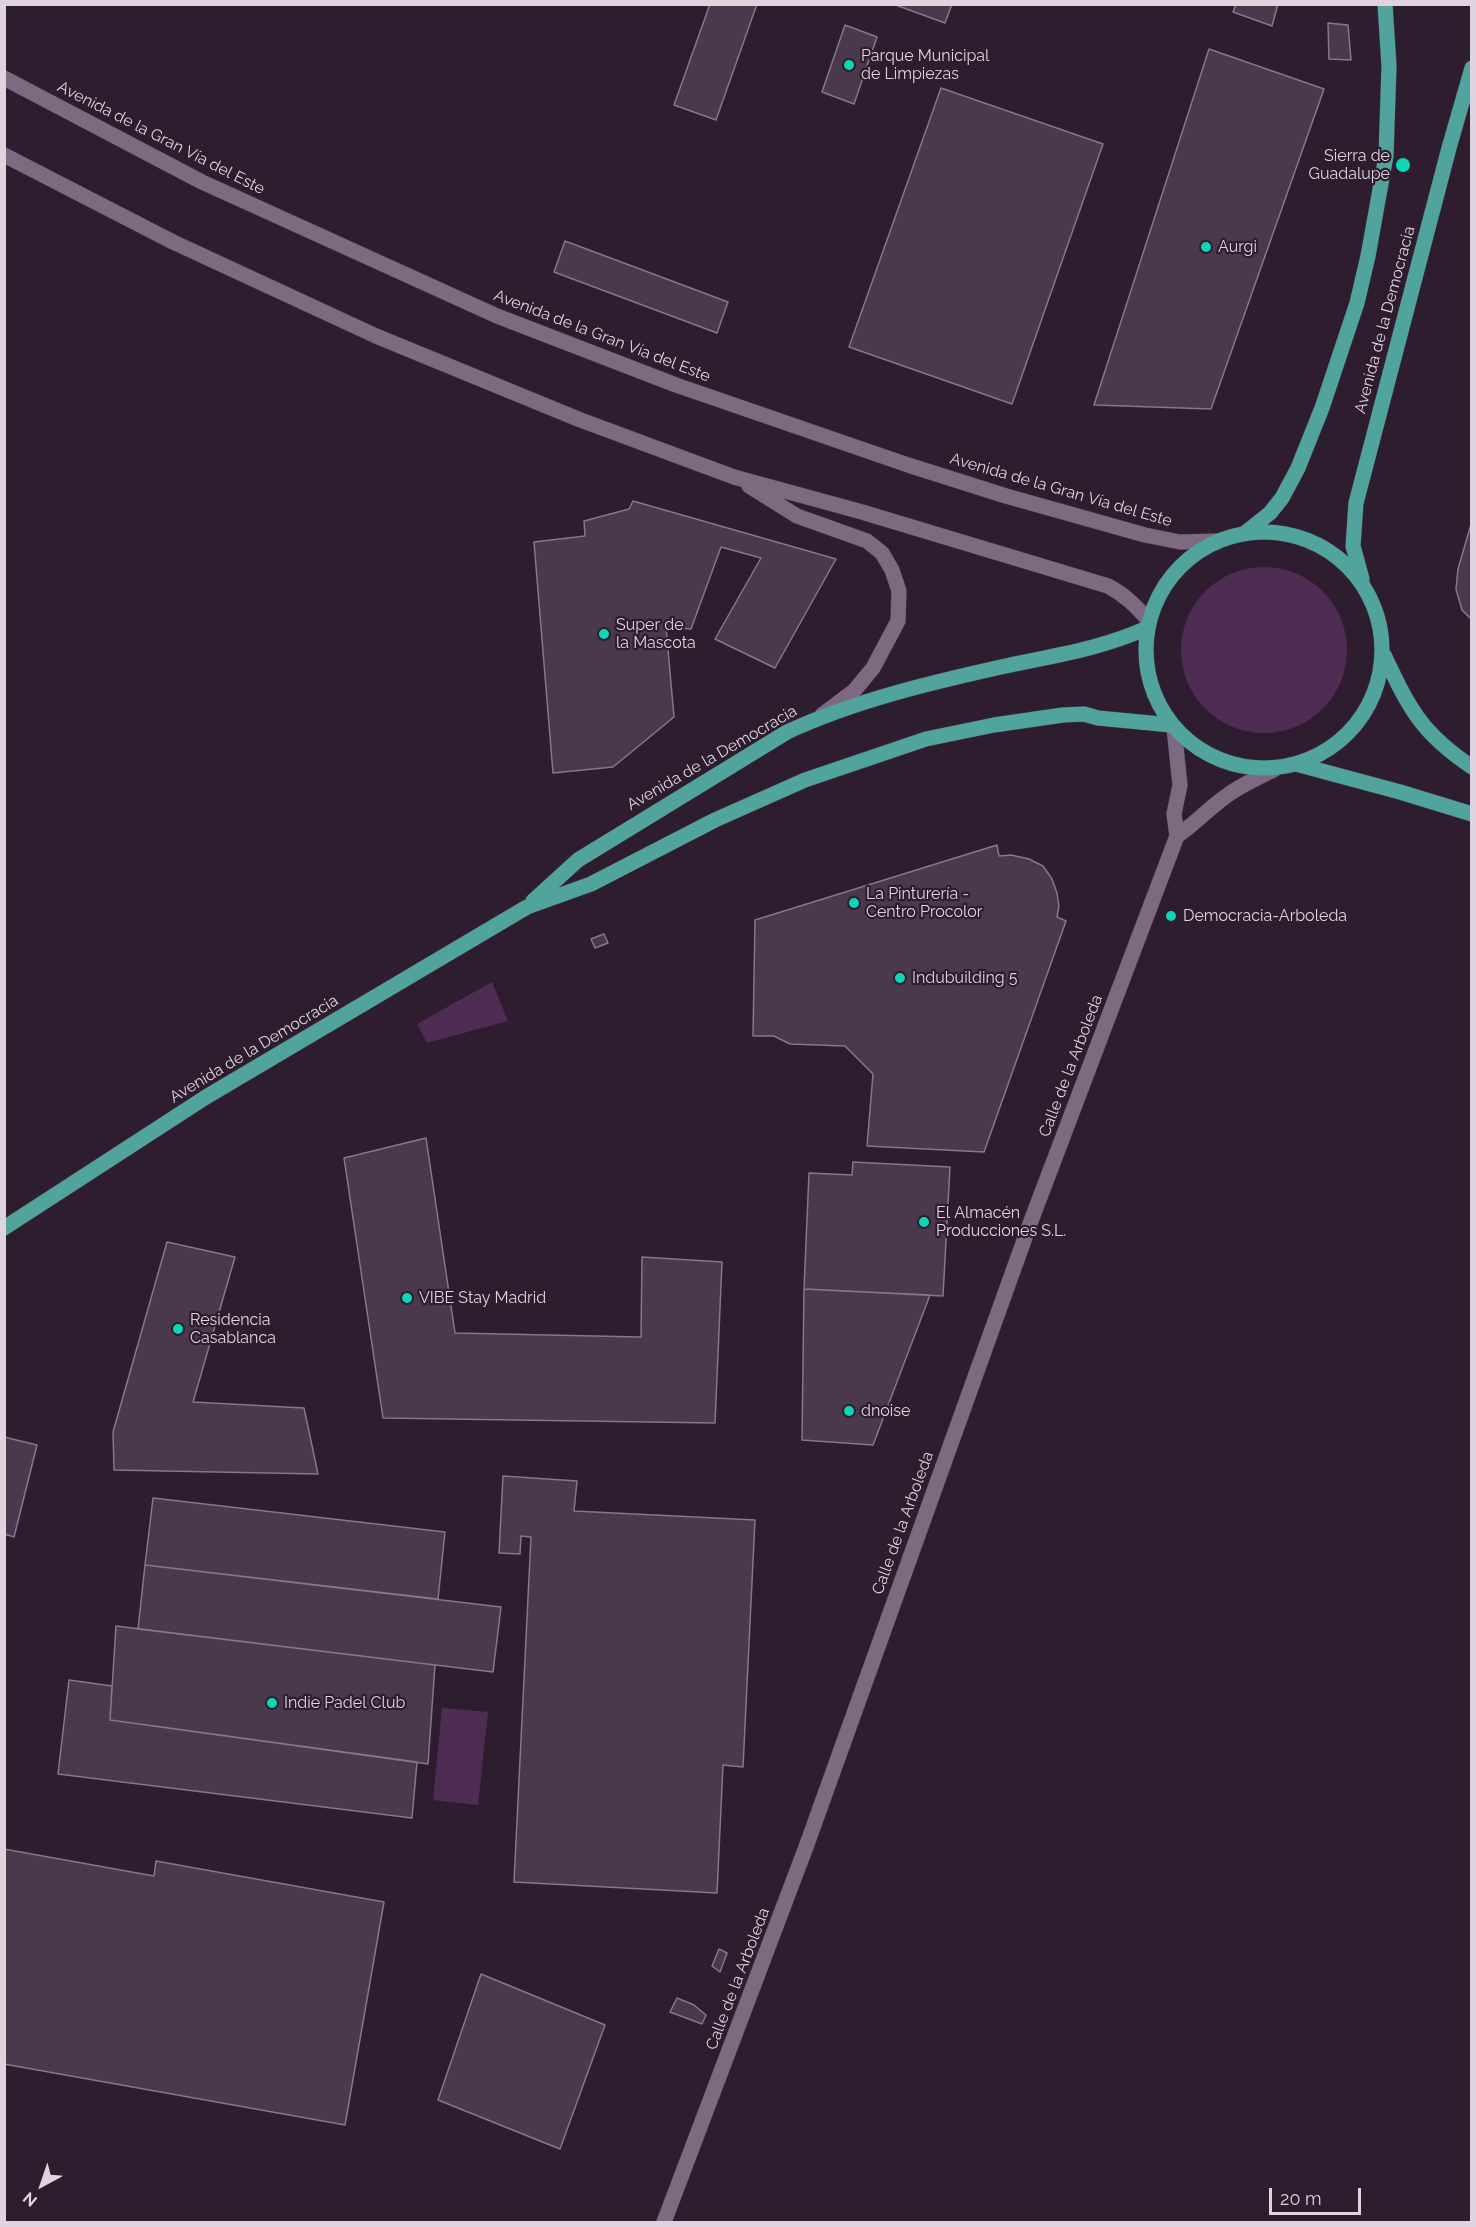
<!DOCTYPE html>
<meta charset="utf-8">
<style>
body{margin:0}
#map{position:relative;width:1476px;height:2227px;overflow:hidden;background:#2e1d2f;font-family:Raleway,sans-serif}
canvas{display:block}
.frame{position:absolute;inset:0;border:6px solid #dfd3e0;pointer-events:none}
.north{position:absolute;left:12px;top:2155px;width:60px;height:60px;-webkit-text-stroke:4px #2e1d2f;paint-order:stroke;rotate:220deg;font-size:16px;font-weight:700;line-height:24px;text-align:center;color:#dfd3e0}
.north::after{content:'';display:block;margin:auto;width:21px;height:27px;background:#dfd3e0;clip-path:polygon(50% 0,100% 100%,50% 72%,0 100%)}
.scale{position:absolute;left:1269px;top:2188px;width:92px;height:27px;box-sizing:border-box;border:3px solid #dfd3e0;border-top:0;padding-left:8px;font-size:18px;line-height:21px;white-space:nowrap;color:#dfd3e0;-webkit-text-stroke:4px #2e1d2f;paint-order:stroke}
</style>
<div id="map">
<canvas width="1476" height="2227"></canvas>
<div class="frame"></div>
<div class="north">N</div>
<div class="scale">20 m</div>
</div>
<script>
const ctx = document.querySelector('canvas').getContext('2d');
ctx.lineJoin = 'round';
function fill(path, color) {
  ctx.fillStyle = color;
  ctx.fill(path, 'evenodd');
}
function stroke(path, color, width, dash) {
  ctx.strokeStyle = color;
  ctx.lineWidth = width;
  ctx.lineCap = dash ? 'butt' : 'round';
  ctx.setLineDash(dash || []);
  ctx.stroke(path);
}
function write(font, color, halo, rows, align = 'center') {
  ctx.font = font + ' Raleway,sans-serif';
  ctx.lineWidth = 4.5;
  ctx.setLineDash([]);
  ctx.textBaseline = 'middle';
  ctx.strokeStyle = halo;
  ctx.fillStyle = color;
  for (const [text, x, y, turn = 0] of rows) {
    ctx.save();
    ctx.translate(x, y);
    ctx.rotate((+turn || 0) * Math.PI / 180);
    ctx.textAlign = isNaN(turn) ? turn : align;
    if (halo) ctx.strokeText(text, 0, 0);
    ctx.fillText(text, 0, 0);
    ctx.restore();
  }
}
fill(new Path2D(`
 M1181 650a83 83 0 1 1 166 0a83 83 0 1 1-166 0Z
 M 492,982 L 508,1021 L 427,1043 L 417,1024 Z
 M 442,1708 L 488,1712 L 478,1805 L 433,1800 Z`), '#4f2c54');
const building = new Path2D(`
 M 710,4 L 757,4 L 716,120 L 674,105 Z
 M 893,4 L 952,4 L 945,23 Z
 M 1236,4 L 1278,4 L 1272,26 L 1233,12 Z
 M 1328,23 L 1348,25 L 1351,60 L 1329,59 Z
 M 845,25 L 877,37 L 854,104 L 822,92 Z
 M 1209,49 L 1324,89 L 1211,409 L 1094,405 Z
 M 941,88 L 1103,144 L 1012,404 L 849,347 Z
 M 565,241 L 728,302 L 717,333 L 554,272 Z
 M 633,501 L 836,559 L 775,668 L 715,639 L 761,558 L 721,547 L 691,629 L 666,627 L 674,717 L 613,767 L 553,773 L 534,542 L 585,536 L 584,521 L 629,509 Z
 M 1472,521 L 1472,620 L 1462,610 L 1456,589 L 1458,569 Z
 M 997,845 L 999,856 L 1011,855 L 1029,859 L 1043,866 L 1052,879 L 1057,893 L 1059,906 L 1057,917 L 1066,921 L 984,1152 L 867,1146 L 873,1074 L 845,1046 L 790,1044 L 774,1036 L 753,1036 L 755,920 Z
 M 604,934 L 608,943 L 595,948 L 591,939 Z
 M 426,1138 L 455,1333 L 641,1337 L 642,1257 L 722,1262 L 715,1423 L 383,1418 L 344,1158 Z
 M 853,1162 L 950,1167 L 943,1296 L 804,1289 L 809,1173 L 852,1175 Z
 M 167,1242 L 235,1257 L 193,1402 L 304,1408 L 318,1474 L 114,1470 L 113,1432 Z
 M 804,1289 L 930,1295 L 873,1445 L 802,1440 Z
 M 4,1437 L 37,1445 L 14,1537 L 4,1534 Z
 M 503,1476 L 577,1481 L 574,1511 L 755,1520 L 743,1767 L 723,1765 L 717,1893 L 514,1882 L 531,1537 L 521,1536 L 520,1554 L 499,1553 Z
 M 153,1498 L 445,1532 L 438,1599 L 145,1565 Z
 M 145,1565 L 501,1607 L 493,1672 L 138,1629 Z
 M 116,1626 L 435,1665 L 428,1764 L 110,1720 Z
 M 69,1680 L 112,1686 L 110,1720 L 417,1762 L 412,1818 L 58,1774 Z
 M 4,1849 L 154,1876 L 156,1861 L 384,1902 L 345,2125 L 4,2064 Z
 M 719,1949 L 727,1953 L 720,1972 L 712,1966 Z
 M 481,1974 L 605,2025 L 560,2149 L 438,2100 Z
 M 677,1998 L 694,2005 L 706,2015 L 702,2024 L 670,2012 Z`);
fill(building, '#4a384c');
stroke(building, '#8a758c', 1.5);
const minor = new Path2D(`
 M 4,78 L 202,182 L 497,316 L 676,385 L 908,465 L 1006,496 L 1145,535 L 1180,542 L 1218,541
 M 4,155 L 173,242 L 376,336 L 578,419 L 734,477 L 862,512 L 1108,586 C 1125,595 1136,606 1149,621
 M 749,486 L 797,516 L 867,541 L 882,553 L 892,570 L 899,591 L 898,621 L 873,668 L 854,691 L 822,715
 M 1177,836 C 1195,824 1208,809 1225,797 C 1240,785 1258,778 1275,769
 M 664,2222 L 806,1847 L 1031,1221 L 1177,836 L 1174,814 L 1180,785 L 1174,728`);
const primary = new Path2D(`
 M1146 650a118 118 0 1 1 236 0a118 118 0 1 1-236 0Z
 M 1245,533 L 1270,513 L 1282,498 L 1298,468 L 1322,408 L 1357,303 L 1368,256 L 1386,156 L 1389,66 L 1385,4
 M 1362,579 L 1353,546 L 1356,503 L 1449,148 L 1472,68
 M 1384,655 C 1409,708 1421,733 1472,767
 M 1296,764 L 1400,792 L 1472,814
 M 533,901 L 578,860 L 787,732 C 854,701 929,683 1001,667 C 1051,656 1101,649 1147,628
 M 4,1228 L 206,1097 L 527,907 L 591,884 L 715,820 L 805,780 L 926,739 L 994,725 L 1063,715 L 1084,714 L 1098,718 L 1171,725`);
stroke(minor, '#453847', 16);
stroke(primary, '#453847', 16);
stroke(minor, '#7e6a80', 15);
stroke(primary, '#50a49b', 15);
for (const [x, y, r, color] of [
 [849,65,6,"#0ed5b4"],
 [1403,165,8,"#0ed5b4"],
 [1206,247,6,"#0ed5b4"],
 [604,634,6,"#0ed5b4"],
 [854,903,6,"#0ed5b4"],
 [1171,916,6,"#0ed5b4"],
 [900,978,6,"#0ed5b4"],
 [924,1222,6,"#0ed5b4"],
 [407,1298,6,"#0ed5b4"],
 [178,1329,6,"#0ed5b4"],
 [849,1411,6,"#0ed5b4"],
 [272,1703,6,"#0ed5b4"]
]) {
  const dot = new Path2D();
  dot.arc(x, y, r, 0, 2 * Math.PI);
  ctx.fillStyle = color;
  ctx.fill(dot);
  stroke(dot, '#2e1d2f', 2);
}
write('16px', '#dfd3e0', '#2e1d2f', [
 ["Parque Municipal",861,56],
 ["de Limpiezas",861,74],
 ["Sierra de",1390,156,"right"],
 ["Guadalupe",1390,174,"right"],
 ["Aurgi",1218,247],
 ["Super de",616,625],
 ["la Mascota",616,643],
 ["La Pinturería -",866,894],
 ["Centro Procolor",866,912],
 ["Democracia-Arboleda",1183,916],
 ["Indubuilding 5",912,978],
 ["El Almacén",936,1213],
 ["Producciones S.L.",936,1231],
 ["VIBE Stay Madrid",419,1298],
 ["Residencia",190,1320],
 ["Casablanca",190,1338],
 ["dnoise",861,1411],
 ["Indie Padel Club",284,1703]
], 'left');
write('16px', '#dfd3e0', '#2e1d2f', [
 ["Avenida de la Gran Vía del Este",161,138,27],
 ["Avenida de la Democracia",1385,320,-75],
 ["Avenida de la Gran Vía del Este",602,336,21],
 ["Avenida de la Gran Vía del Este",1061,490,16],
 ["Avenida de la Democracia",712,758,-30],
 ["Avenida de la Democracia",254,1049,-31],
 ["Calle de la Arboleda",1071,1066,-69],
 ["Calle de la Arboleda",903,1523,-70],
 ["Calle de la Arboleda",738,1979,-69]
]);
</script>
